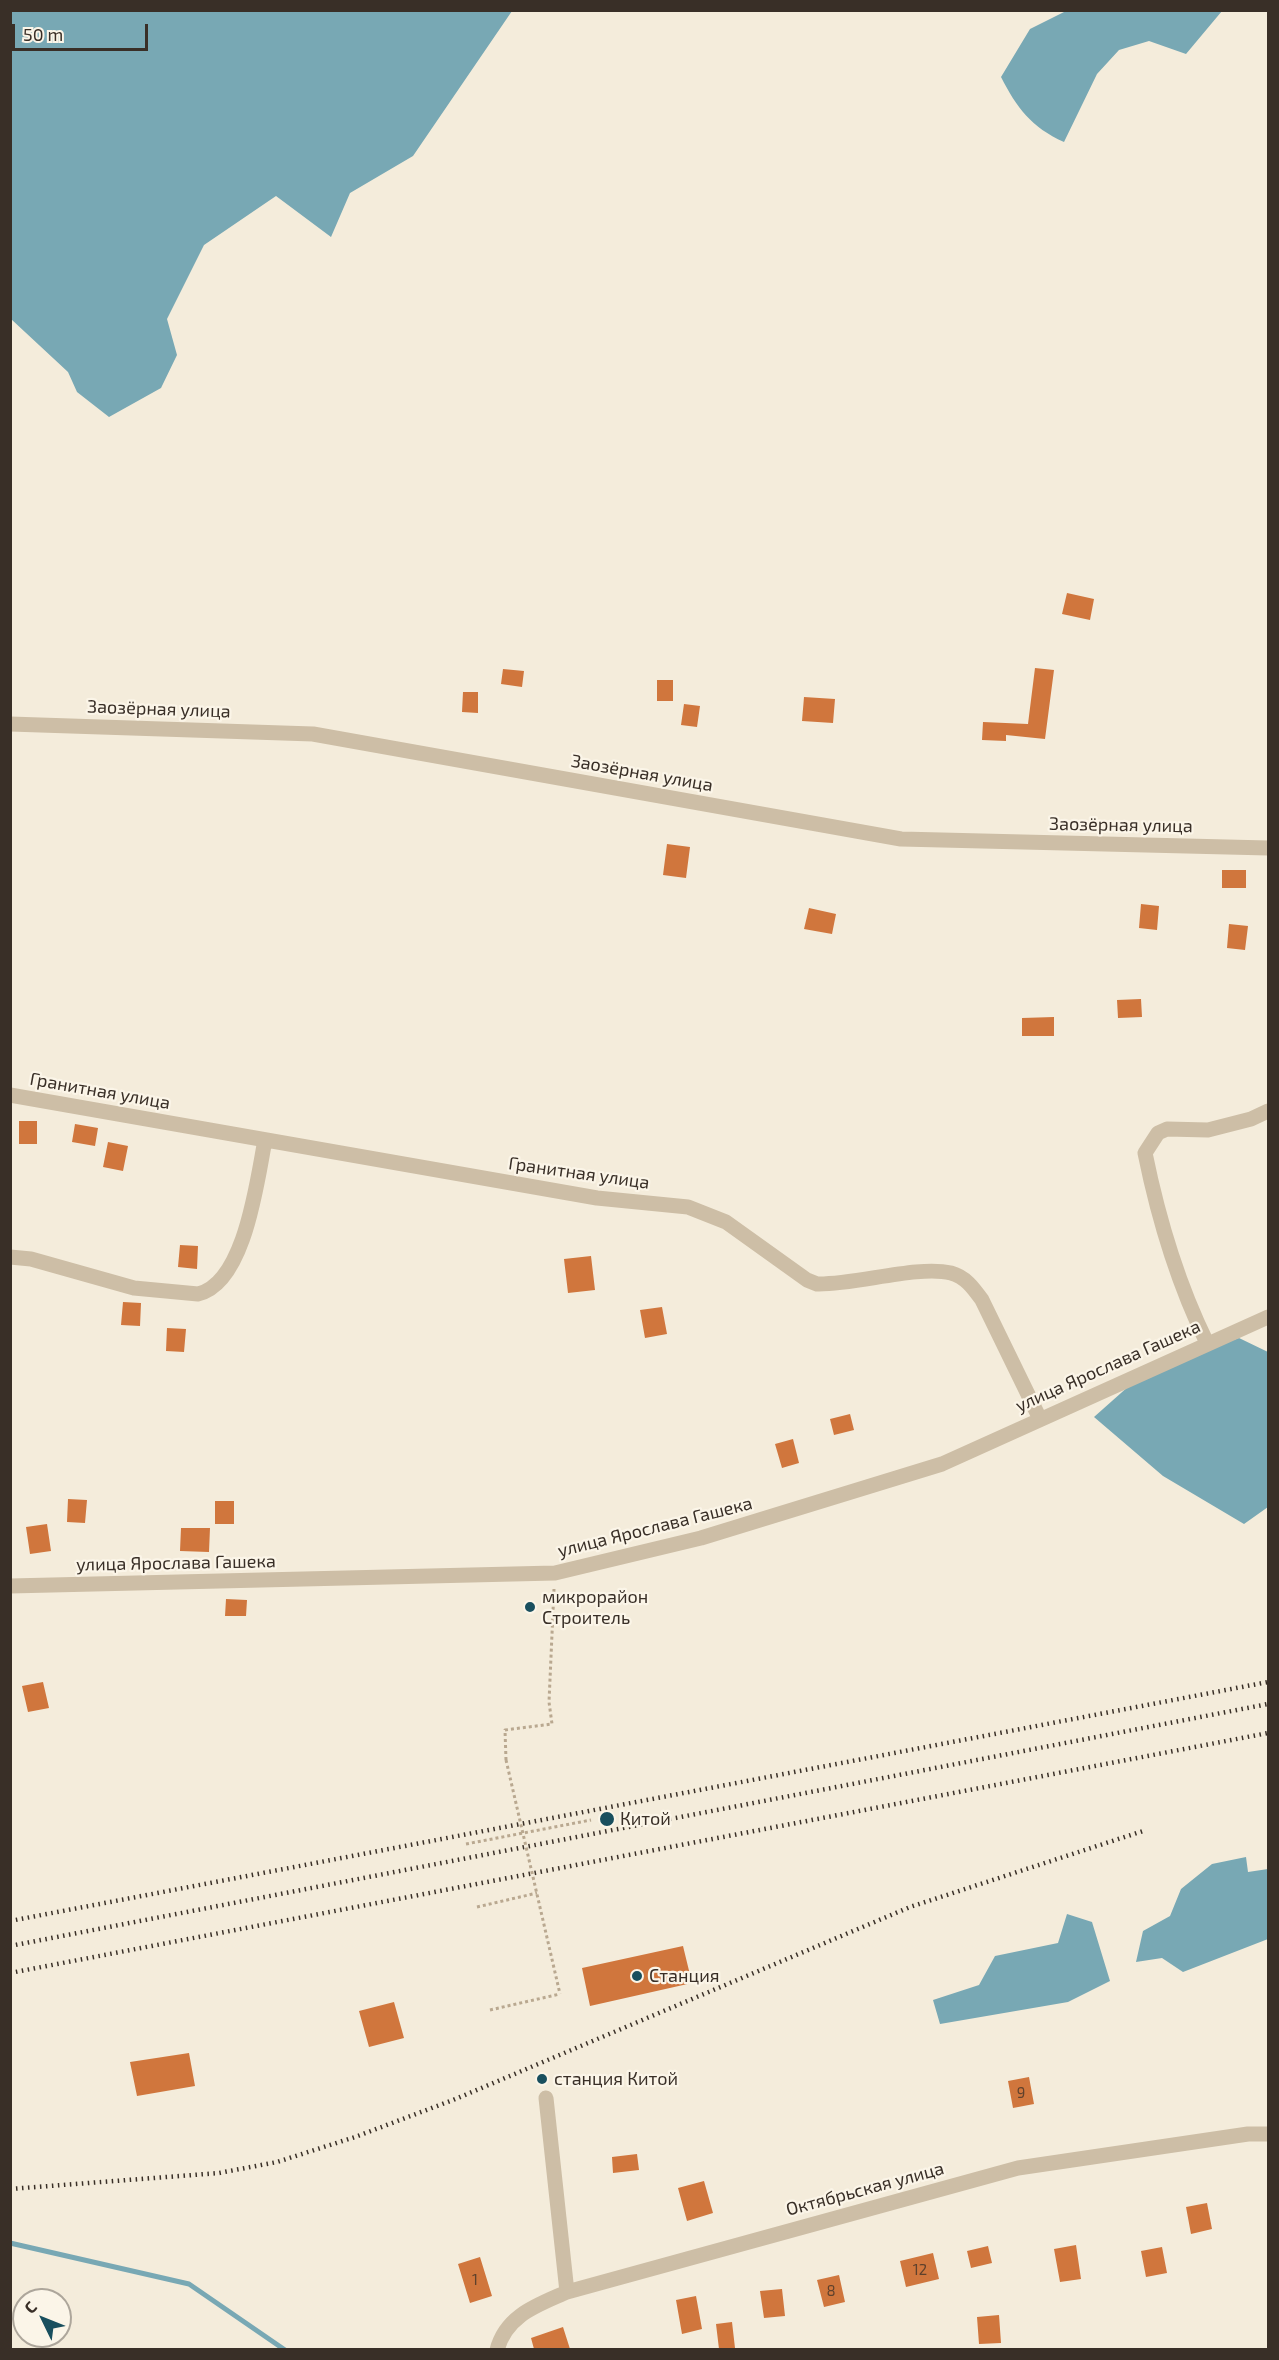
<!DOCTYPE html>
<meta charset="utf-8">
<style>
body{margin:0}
#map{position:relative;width:1279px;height:2360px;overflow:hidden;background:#f4ecdb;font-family:"Exo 2",sans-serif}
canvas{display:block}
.frame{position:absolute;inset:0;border:12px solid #392f27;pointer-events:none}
.north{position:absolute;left:12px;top:2288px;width:60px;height:60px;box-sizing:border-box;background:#fbf5e8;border:2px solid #ada69b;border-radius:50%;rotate:313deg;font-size:16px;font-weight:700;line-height:24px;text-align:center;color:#392f27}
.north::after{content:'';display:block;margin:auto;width:21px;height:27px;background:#194f5e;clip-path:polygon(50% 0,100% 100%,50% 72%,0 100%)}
.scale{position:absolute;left:12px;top:24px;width:136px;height:27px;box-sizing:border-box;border:3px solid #392f27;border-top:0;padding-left:8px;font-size:18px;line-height:21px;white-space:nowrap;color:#392f27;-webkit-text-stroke:4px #fbf5e8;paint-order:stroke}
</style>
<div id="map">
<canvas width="1279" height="2360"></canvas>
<div class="frame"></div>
<div class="north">С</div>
<div class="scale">50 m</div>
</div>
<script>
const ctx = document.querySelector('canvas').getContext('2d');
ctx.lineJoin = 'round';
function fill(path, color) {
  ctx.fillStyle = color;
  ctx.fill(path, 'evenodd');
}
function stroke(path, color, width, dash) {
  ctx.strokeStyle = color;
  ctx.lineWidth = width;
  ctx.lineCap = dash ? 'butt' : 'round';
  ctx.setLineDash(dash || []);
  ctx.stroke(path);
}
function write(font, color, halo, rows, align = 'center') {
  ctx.font = font + ' "Exo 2",sans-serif';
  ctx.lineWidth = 4.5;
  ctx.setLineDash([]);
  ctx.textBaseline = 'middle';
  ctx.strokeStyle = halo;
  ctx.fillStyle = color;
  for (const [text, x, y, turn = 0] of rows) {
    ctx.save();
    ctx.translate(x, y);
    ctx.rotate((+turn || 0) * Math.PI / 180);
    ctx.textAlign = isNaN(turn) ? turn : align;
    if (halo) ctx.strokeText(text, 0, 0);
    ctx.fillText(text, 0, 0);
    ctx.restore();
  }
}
fill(new Path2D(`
 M 11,10 L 512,10 L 512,11 L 413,156 L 350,193 L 331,237 L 276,196 L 204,245 L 167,319 L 177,355 L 161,388 L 109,417 L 77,392 L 68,372 L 11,319 Z
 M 1066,11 L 1066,10 L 1222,11 L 1186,54 L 1149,41 L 1119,50 L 1097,74 L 1064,142 C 1031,127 1017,108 1001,77 L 1030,29 Z
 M 1239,1338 L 1268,1352 L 1268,1507 L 1244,1524 L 1163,1476 L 1094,1417 L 1130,1385 L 1188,1356 Z
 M 1246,1857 L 1248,1872 L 1268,1869 L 1268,1939 L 1183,1972 L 1162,1958 L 1136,1962 L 1143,1931 L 1170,1916 L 1181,1889 L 1212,1864 Z
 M 1067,1914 L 1092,1922 L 1110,1981 L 1068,2002 L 940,2024 L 933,2000 L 979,1985 L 995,1956 L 1058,1943 Z`), '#78a8b4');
stroke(new Path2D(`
 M 10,2243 L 189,2284 L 285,2350`), '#78a8b4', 5);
fill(new Path2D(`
 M 1067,593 L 1094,599 L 1090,620 L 1062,614 Z
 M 1035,668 L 1054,670 L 1045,739 L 1006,735 L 1006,741 L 982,740 L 983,722 L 1028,724 Z
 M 503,669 L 524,671 L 522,687 L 501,684 Z
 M 657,680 L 673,680 L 673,701 L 657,701 Z
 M 463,692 L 478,692 L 478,713 L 462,712 Z
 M 804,697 L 835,699 L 833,723 L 802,721 Z
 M 684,704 L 700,706 L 697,727 L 681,725 Z
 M 667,844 L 690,847 L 686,878 L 663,875 Z
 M 1222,870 L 1246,870 L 1246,888 L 1222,888 Z
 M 1141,904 L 1159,906 L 1157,930 L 1139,928 Z
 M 809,908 L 836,914 L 832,934 L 804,929 Z
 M 1229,924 L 1248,926 L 1245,950 L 1227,948 Z
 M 1141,999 L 1142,1017 L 1118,1018 L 1117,1000 Z
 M 1054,1017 L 1054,1036 L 1022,1036 L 1022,1018 Z
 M 19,1121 L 37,1121 L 37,1144 L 19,1144 Z
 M 75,1124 L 98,1128 L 95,1146 L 72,1142 Z
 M 108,1142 L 128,1146 L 123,1171 L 103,1167 Z
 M 180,1245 L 198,1246 L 197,1269 L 178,1267 Z
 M 591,1256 L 595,1290 L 568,1293 L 564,1259 Z
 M 123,1302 L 141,1303 L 140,1326 L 121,1325 Z
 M 662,1307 L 667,1334 L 645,1338 L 640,1310 Z
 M 167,1328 L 186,1329 L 184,1352 L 166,1351 Z
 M 850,1414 L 854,1430 L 834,1435 L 830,1419 Z
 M 793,1439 L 799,1463 L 782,1468 L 775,1444 Z
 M 68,1499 L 87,1500 L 85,1523 L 67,1522 Z
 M 215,1501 L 234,1501 L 234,1524 L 215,1524 Z
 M 47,1524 L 51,1551 L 30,1554 L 26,1527 Z
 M 181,1528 L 210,1528 L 209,1552 L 180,1551 Z
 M 226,1599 L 247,1600 L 246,1616 L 225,1616 Z
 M 43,1682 L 49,1708 L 28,1712 L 22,1686 Z
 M 683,1946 L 692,1983 L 590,2006 L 582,1968 Z
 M 394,2002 L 404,2038 L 369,2047 L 359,2011 Z
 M 189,2053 L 195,2086 L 137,2096 L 130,2062 Z
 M 1029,2077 L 1034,2104 L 1013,2108 L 1008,2081 Z
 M 637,2154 L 639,2170 L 613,2173 L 612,2157 Z
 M 704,2181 L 713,2213 L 687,2221 L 678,2188 Z
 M 1207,2203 L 1212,2229 L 1191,2234 L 1186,2207 Z
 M 1076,2245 L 1081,2279 L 1060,2282 L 1054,2249 Z
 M 988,2246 L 992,2263 L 971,2268 L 967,2251 Z
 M 1162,2247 L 1167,2273 L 1146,2277 L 1141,2251 Z
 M 933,2253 L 939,2279 L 906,2287 L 900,2261 Z
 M 480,2257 L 492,2296 L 470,2303 L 458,2264 Z
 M 839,2275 L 845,2302 L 824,2307 L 817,2280 Z
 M 782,2289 L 785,2316 L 764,2318 L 760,2291 Z
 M 696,2296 L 702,2329 L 682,2334 L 676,2300 Z
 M 999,2315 L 1001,2343 L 979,2344 L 977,2317 Z
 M 732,2322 L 735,2348 L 719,2349 L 716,2324 Z
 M 563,2327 L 570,2349 L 534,2349 L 531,2338 Z`), '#d0763d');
stroke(new Path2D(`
 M 506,1760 L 505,1730 L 552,1724 L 549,1702 L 554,1589
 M 466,1844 L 591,1820
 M 477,1907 L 537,1893
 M 490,2010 L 560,1994`), '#b9a890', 3, [3, 3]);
stroke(new Path2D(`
 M 10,724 L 313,734 L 901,839 L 1268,848
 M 10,1095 L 597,1198 L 688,1207 L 726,1222 L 807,1280 L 817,1284 C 856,1285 917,1265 951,1273 C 966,1277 974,1289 982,1300 L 1040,1419
 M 10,1257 L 31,1259 L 134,1288 L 198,1294 C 245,1283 257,1181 265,1140
 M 1207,1343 C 1178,1284 1158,1217 1145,1153 L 1158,1133 L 1167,1129 L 1208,1130 L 1251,1119 L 1268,1111
 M 10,1586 L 555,1573 L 701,1538 L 942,1464 L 1268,1317
 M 546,2098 L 567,2292
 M 497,2350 C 506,2315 538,2305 567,2292 L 1018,2168 L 1248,2134 L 1268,2134`), '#cdbea6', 15);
stroke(new Path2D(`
 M 10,1921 L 1268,1682
 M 10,1946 L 1268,1704
 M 10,1973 L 1268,1733
 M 10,2189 L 219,2173 L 277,2162 L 355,2137 L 453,2100 L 910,1907 L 1143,1831`), '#392f27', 4.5, [1.5, 4.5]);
stroke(new Path2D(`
 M 506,1760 L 560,1994`), '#b9a890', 3, [3, 3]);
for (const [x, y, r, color] of [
 [530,1607,6,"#194f5e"],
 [607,1819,8,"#194f5e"],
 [637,1976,6,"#194f5e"],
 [542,2079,6,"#194f5e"]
]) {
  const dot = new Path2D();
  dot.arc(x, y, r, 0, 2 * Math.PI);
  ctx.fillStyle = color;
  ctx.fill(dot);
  stroke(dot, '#fbf5e8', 2);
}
write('15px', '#5f412c', null, [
 ["9",1021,2093],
 ["12",920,2270],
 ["1",475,2280],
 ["8",831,2291]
]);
write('18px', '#392f27', '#fbf5e8', [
 ["Заозёрная улица",159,709,2],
 ["Заозёрная улица",642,773,10],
 ["Заозёрная улица",1121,825,1],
 ["Гранитная улица",100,1091,10],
 ["Гранитная улица",579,1173,8],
 ["улица Ярослава Гашека",1108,1366,-24],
 ["улица Ярослава Гашека",655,1527,-14],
 ["улица Ярослава Гашека",176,1563,-1],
 ["Октябрьская улица",865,2189,-15]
]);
write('18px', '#392f27', '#fbf5e8', [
 ["микрорайон",542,1597],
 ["Строитель",542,1618],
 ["Китой",620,1819],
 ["Станция",649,1976],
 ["станция Китой",554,2079]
], 'left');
</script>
